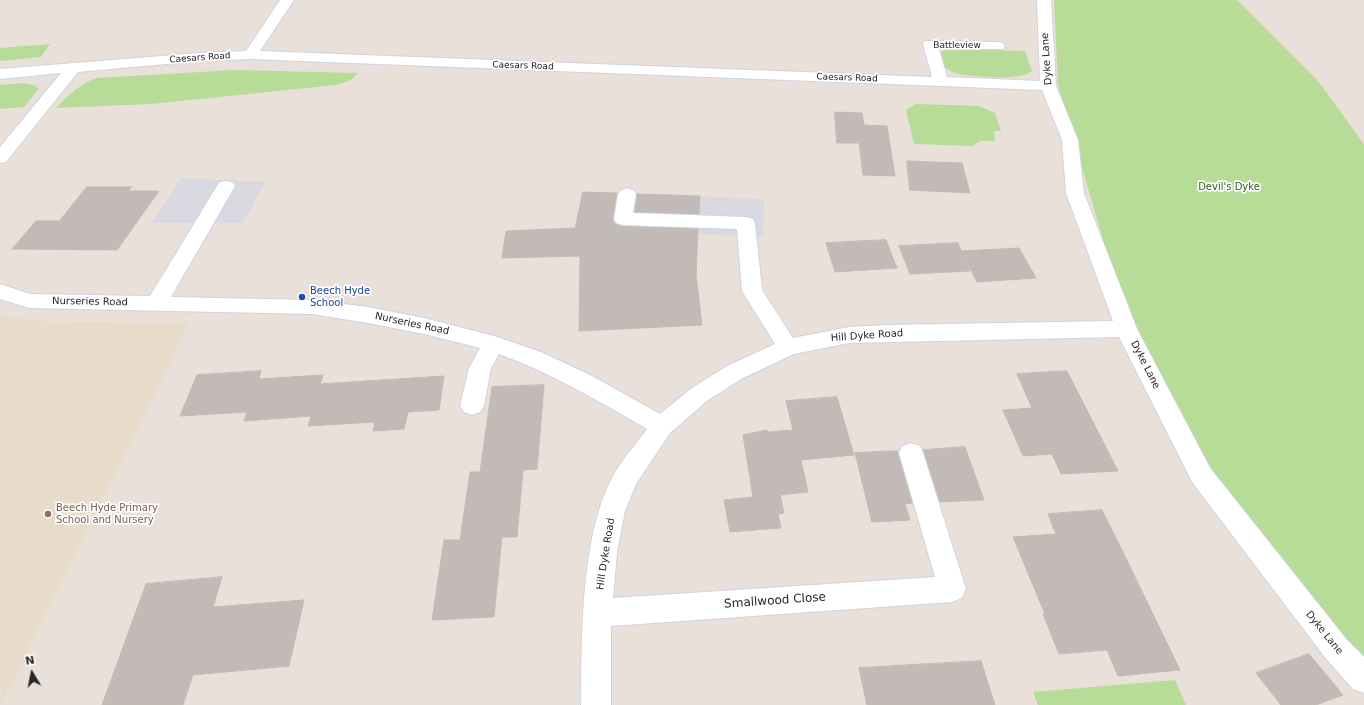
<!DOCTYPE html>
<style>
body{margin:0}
#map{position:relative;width:1364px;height:705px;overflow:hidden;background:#e8e0d9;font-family:"DejaVu Sans",sans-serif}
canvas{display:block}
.north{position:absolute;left:12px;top:653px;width:40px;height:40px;-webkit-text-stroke:3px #fff;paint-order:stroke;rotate:350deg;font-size:11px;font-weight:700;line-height:16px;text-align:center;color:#272727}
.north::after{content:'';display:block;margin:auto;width:14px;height:18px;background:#272727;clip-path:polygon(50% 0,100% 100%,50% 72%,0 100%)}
</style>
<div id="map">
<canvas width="1364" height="705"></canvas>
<div class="north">N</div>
</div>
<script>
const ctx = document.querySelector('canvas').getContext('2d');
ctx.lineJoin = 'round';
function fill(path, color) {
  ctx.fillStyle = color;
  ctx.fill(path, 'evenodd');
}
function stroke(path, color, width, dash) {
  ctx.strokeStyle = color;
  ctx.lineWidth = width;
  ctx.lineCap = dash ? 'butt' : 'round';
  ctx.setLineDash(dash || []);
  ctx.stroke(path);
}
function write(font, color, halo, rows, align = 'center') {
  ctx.font = font + ' "DejaVu Sans",sans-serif';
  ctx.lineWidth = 3.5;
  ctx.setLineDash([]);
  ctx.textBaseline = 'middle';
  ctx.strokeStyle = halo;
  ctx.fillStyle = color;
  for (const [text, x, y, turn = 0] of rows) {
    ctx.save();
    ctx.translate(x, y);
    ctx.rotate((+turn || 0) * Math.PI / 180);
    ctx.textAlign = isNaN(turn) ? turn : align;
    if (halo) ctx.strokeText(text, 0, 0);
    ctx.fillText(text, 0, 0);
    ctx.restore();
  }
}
fill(new Path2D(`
 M 181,178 L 241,181 L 266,181 L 243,223 L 152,223 Z
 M 583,192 L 764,199 L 763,237 L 698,234 L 697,251 L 635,249 L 575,229 Z`), '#dad9e1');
fill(new Path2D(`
 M 0,316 L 42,321 L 80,322 L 189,323 L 1,705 Z`), '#e9dbc9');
fill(new Path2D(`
 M 1054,0 L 1237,0 L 1318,81 L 1364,144 L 1364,662 L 1351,649 L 1214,472 L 1130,333 L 1058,85 Z
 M 50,44 L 41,57 L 0,61 L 0,48 Z
 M 949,49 L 1025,51 L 1032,71 C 1024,81 968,77 955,73 C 951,72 948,69 944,67 L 940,52 Z
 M 235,70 L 358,73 L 351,80 L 336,85 L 151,104 L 56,108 C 69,95 78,85 96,78 Z
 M 21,83 L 34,85 L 39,89 L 24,107 L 0,109 L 0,85 Z
 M 916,104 L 979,106 L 995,113 L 1001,131 L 994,131 L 995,141 L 981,141 L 972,146 L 914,144 L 906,110 Z
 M 1175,680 L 1186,705 L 1038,705 L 1033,692 Z`), '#b7dc98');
const building = new Path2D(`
 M 835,112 L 862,113 L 864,125 L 887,126 L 895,176 L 863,175 L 859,143 L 837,143 Z
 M 907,161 L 962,163 L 970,193 L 910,190 Z
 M 87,187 L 132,187 L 128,191 L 159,191 L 117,250 L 12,249 L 36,221 L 59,221 Z
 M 583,192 L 617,193 L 613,219 L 616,224 L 623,226 L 698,229 L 696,276 L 702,325 L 579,331 L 580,256 L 502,258 L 506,231 L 575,228 Z
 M 637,194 L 700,196 L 699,214 L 635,212 Z
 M 886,240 L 897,268 L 835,272 L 826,243 Z
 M 958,243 L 961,251 L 1019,248 L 1036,278 L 977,282 L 962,252 L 970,271 L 910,274 L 899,246 Z
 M 261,371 L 259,379 L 323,375 L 320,384 L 444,376 L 439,410 L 408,412 L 404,429 L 373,431 L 375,422 L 308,426 L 311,416 L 244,421 L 247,412 L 180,416 L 197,375 Z
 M 1067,371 L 1118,471 L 1061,474 L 1052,454 L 1023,456 L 1003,410 L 1032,408 L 1017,374 Z
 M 544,385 L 537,469 L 523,470 L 517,537 L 502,537 L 494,617 L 432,620 L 444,540 L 460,540 L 470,472 L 480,472 L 492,387 Z
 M 837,397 L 854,455 L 801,460 L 808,492 L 780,495 L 784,513 L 778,514 L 781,528 L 730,532 L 724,500 L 753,497 L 743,435 L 767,430 L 774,462 L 768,432 L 793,430 L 786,401 Z
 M 965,447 L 984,500 L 940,502 L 923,450 Z
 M 890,451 L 898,451 L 912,503 L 905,504 L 910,520 L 872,522 L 855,453 Z
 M 1102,510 L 1120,546 L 1180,670 L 1118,676 L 1107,650 L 1059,654 L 1043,614 L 1045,614 L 1013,537 L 1056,534 L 1048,514 Z
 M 222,577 L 213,607 L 304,600 L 289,666 L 193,675 L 183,705 L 102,705 L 146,584 Z
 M 1309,654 L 1343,695 L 1316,705 L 1281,705 L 1256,673 Z
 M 981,661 L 995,705 L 867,705 L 859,668 Z`);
fill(building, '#c1bab6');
stroke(building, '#c3bbb3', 1);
const minor = new Path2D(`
 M 280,0 L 294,0 L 260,51 L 932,77 L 923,44 L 925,41 L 998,42 L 1003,43 L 1005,46 L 1003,49 L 939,49 L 947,77 L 1040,81 L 1037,0 L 1051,0 L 1056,86 L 1078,140 L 1084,193 L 1137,329 L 1210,468 L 1347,640 L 1364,657 L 1364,693 L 1353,689 L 1327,660 L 1192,482 L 1119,337 L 849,343 L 794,354 L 743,378 L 708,400 L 670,433 L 636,484 L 625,511 L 617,552 L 613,598 L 935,577 L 899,453 L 902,446 L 911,443 L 920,446 L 923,453 L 966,589 L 962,598 L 952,602 L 611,626 L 611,705 L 581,705 C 582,637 580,530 616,471 C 625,456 637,443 647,429 C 599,401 551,373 499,354 L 491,368 L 484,406 L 480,412 L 472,415 L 464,412 L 460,406 L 469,368 L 480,348 L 424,334 L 368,323 L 312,314 L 29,308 L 0,299 L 0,284 L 30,294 L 150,296 L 217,186 L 220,182 L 226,181 L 232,182 L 235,186 L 171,297 L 312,300 L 368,307 L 424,318 L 494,336 L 541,352 L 592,376 L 660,414 L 692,388 L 727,366 L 775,344 L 742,291 L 737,229 L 623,225 L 616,223 L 614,219 L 618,194 L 621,190 L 627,188 L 633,190 L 636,194 L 633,213 L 746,217 L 753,219 L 755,223 L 762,290 L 793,338 L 849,327 L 887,325 L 1113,321 L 1066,193 L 1062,140 L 1042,90 L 250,59 L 199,61 L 78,72 L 6,162 L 0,163 L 0,147 L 61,73 L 0,79 L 0,69 L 199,53 L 246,51 Z`);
stroke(minor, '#ced3df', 2);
fill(minor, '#fff');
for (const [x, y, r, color] of [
 [302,297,4,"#1a4fb4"],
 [48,514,4,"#8d6e63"]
]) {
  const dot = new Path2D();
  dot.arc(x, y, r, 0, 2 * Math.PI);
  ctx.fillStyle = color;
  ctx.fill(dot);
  stroke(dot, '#fff', 1.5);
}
write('9px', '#272727', '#fff', [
 ["Battleview",957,46],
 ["Caesars Road",200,58,-4],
 ["Caesars Road",523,66,2],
 ["Caesars Road",847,78,2]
]);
write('10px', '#272727', '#fff', [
 ["Dyke Lane",1047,59,-94],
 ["Nurseries Road",90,302,1],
 ["Nurseries Road",412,324,12],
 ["Hill Dyke Road",867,336,-4],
 ["Dyke Lane",1145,365,63],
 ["Hill Dyke Road",606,554,-81],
 ["Dyke Lane",1324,633,51]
]);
write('10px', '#325c1e', '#fff', [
 ["Devil's Dyke",1229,187]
]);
write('10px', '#164399', '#fff', [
 ["Beech Hyde",310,291],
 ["School",310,303]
], 'left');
write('10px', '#785e54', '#fff', [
 ["Beech Hyde Primary",56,508],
 ["School and Nursery",56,520]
], 'left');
write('12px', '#272727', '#fff', [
 ["Smallwood Close",775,601,-4]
]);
</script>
